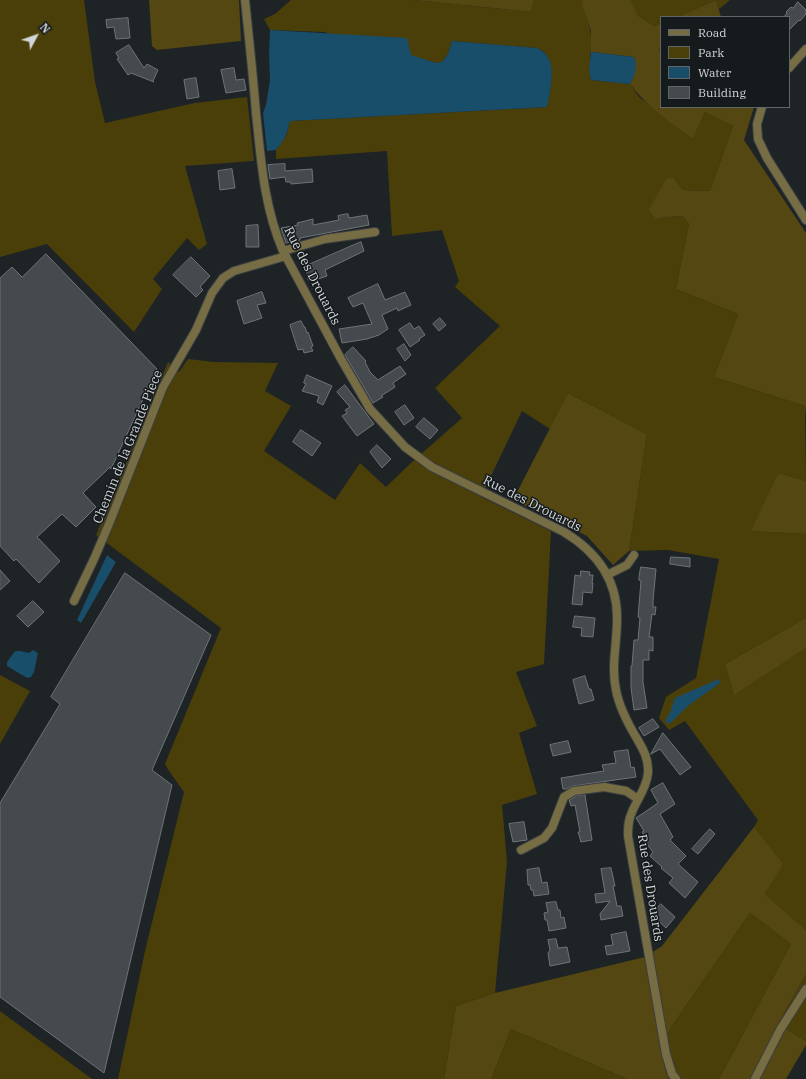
<!DOCTYPE html>
<style>
body{margin:0}
#map{position:relative;width:806px;height:1079px;overflow:hidden;background:#1e2326;font-family:"IBM Plex Serif",serif}
canvas{display:block}
.legend{position:absolute;left:660px;top:16px;width:130px;height:92px;box-sizing:border-box;background:#151a1c;border:1px solid #606567;margin:0;padding:5px 7px;list-style:none;font-size:12px;color:#d1d5d7}
.legend li{display:flex;align-items:center;gap:8px;height:20px}
.legend b{width:20px;border:1px solid #606567}
.north{position:absolute;left:16px;top:16px;width:40px;height:40px;-webkit-text-stroke:3px #151a1c;paint-order:stroke;rotate:49deg;font-size:11px;font-weight:700;line-height:16px;text-align:center;color:#d1d5d7}
.north::after{content:'';display:block;margin:auto;width:14px;height:18px;background:#d1d5d7;clip-path:polygon(50% 0,100% 100%,50% 72%,0 100%)}
</style>
<div id="map">
<canvas width="806" height="1079"></canvas>
<ul class="legend">
<li><b style="height:5px;background:#776d44"></b>Road</li>
<li><b style="height:11px;background:#4b3f09"></b>Park</li>
<li><b style="height:11px;background:#184e69"></b>Water</li>
<li><b style="height:11px;background:#444a4d"></b>Building</li>
</ul>
<div class="north">N</div>
</div>
<script>
const ctx = document.querySelector('canvas').getContext('2d');
ctx.lineJoin = 'round';
function fill(path, color) {
  ctx.fillStyle = color;
  ctx.fill(path, 'evenodd');
}
function stroke(path, color, width, dash) {
  ctx.strokeStyle = color;
  ctx.lineWidth = width;
  ctx.lineCap = dash ? 'butt' : 'round';
  ctx.setLineDash(dash || []);
  ctx.stroke(path);
}
function write(font, color, halo, rows, align = 'center') {
  ctx.font = font + ' "IBM Plex Serif",serif';
  ctx.lineWidth = 3;
  ctx.setLineDash([]);
  ctx.textBaseline = 'middle';
  ctx.strokeStyle = halo;
  ctx.fillStyle = color;
  for (const [text, x, y, turn = 0] of rows) {
    ctx.save();
    ctx.translate(x, y);
    ctx.rotate((+turn || 0) * Math.PI / 180);
    ctx.textAlign = isNaN(turn) ? turn : align;
    if (halo) ctx.strokeText(text, 0, 0);
    ctx.fillText(text, 0, 0);
    ctx.restore();
  }
}
fill(new Path2D(`
 M 0,0 L 84,0 L 95,82 L 105,123 L 195,103 L 247,97 L 254,161 L 185,166 L 207,244 L 199,250 L 187,238 L 153,279 L 162,289 L 134,332 L 47,244 L 0,257 Z
 M 291,0 L 414,0 L 531,12 L 534,0 L 583,0 C 582,11 588,20 590,30 C 594,47 587,64 591,80 L 630,84 L 639,97 L 693,139 L 705,112 L 733,126 L 710,191 L 683,190 L 673,177 L 656,219 L 667,217 L 683,216 L 689,224 L 676,289 L 738,314 L 714,377 L 805,406 L 806,481 L 778,473 L 752,531 L 806,534 L 806,618 L 725,664 L 734,694 L 806,648 L 806,930 L 765,894 L 782,864 L 754,827 L 758,820 L 685,721 L 669,730 L 659,718 L 666,697 L 696,678 L 719,559 L 668,550 L 629,551 L 647,434 L 568,393 L 550,429 L 522,411 L 481,497 L 551,531 L 544,664 L 516,672 L 537,726 L 519,733 L 537,794 L 502,805 L 507,862 L 495,993 L 456,1006 L 444,1079 L 118,1079 L 145,951 L 184,792 L 169,771 L 165,764 L 221,628 L 96,535 L 168,362 L 179,372 L 188,359 L 214,362 L 278,363 L 265,391 L 291,406 L 264,451 L 335,500 L 360,463 L 386,487 L 412,462 L 462,418 L 435,388 L 500,326 L 455,287 L 459,281 L 442,230 L 392,236 L 387,151 L 276,159 L 276,150 L 286,136 L 290,121 L 547,107 C 550,93 555,68 547,56 C 545,52 541,50 537,48 L 452,41 L 448,54 L 442,62 L 436,63 L 324,32 L 270,30 L 264,19 L 275,14 Z
 M 630,0 L 730,0 L 719,9 L 716,0 L 678,17 L 661,17 L 661,23 L 654,26 L 637,16 Z
 M 0,675 L 30,691 L 0,744 Z
 M 750,913 L 791,944 L 719,1079 L 668,1079 L 660,1048 L 672,1026 Z
 M 806,974 L 806,1041 L 778,1024 Z
 M 0,1011 L 92,1079 L 0,1079 Z
 M 511,1029 L 627,1079 L 491,1079 Z`), '#4b3f09');
fill(new Path2D(`
 M 149,0 L 239,0 L 241,41 L 157,50 L 152,46 Z
 M 414,0 L 534,0 L 531,12 Z
 M 583,0 L 630,0 L 638,16 L 654,26 L 661,23 L 661,48 L 659,49 L 661,54 L 661,107 L 754,107 L 744,140 L 806,233 L 806,417 L 805,406 L 714,377 L 738,314 L 676,289 L 689,224 L 683,216 L 667,217 L 656,219 L 649,210 L 666,179 L 673,177 L 683,190 L 710,191 L 733,126 L 705,112 L 693,139 C 670,122 647,107 630,84 C 634,77 637,64 634,57 L 591,52 L 591,31 L 582,6 Z
 M 716,0 L 721,17 L 678,17 Z
 M 568,393 L 647,434 L 629,551 L 613,565 L 587,536 L 513,500 Z
 M 778,473 L 806,481 L 806,534 L 751,531 Z
 M 806,618 L 806,648 L 734,695 L 725,664 Z
 M 754,827 L 783,864 L 765,894 L 806,930 L 806,974 L 778,1024 L 806,1041 L 806,1045 L 786,1079 L 719,1079 L 791,944 L 750,913 L 672,1026 L 660,1048 L 668,1079 L 627,1079 L 511,1029 L 491,1079 L 444,1079 L 456,1006 L 495,993 L 645,957 L 662,946 Z`), '#544712');
fill(new Path2D(`
 M 270,30 L 407,38 L 411,55 L 436,63 L 442,62 L 448,54 L 452,41 L 537,48 C 543,51 548,55 550,62 C 554,72 550,95 547,107 L 290,121 C 286,136 286,138 276,150 L 267,151 L 263,113 L 266,105 L 270,80 L 269,54 Z
 M 591,52 L 634,57 C 638,65 635,76 630,84 L 591,80 L 589,70 Z
 M 107,555 L 116,562 L 81,623 L 77,620 Z
 M 33,650 L 38,653 L 34,672 L 31,677 L 27,678 L 7,666 L 7,662 L 15,651 L 20,651 L 29,653 Z
 M 719,679 L 720,683 L 689,705 L 669,724 L 665,721 L 670,713 L 675,698 Z`), '#184e69');
const building = new Path2D(`
 M 798,2 L 806,10 L 806,14 L 800,21 L 799,20 L 789,30 L 789,17 L 784,17 L 787,13 L 786,12 L 791,7 L 793,8 Z
 M 128,18 L 130,38 L 116,39 L 114,27 L 107,28 L 106,20 Z
 M 129,45 L 144,68 L 147,64 L 158,70 L 153,81 L 154,82 L 131,73 L 128,75 L 117,59 L 119,58 L 116,53 Z
 M 234,68 L 236,80 L 244,79 L 246,90 L 226,93 L 221,70 Z
 M 196,78 L 199,97 L 187,99 L 184,80 Z
 M 285,164 L 285,171 L 312,169 L 313,182 L 291,184 L 291,182 L 286,182 L 285,177 L 270,179 L 268,165 Z
 M 232,169 L 235,188 L 220,190 L 218,171 Z
 M 348,214 L 349,218 L 367,215 L 369,225 L 300,238 L 300,240 L 286,243 L 281,228 L 298,225 L 297,223 L 313,219 L 313,225 L 339,220 L 338,216 Z
 M 258,225 L 259,247 L 246,247 L 246,226 Z
 M 361,242 L 364,251 L 325,270 L 327,276 L 318,279 L 308,280 L 306,266 Z
 M 46,254 L 157,369 L 111,469 L 110,467 L 83,493 L 96,507 L 76,527 L 62,514 L 37,537 L 60,561 L 39,583 L 16,559 L 14,561 L 0,546 L 0,278 L 12,267 L 22,277 Z
 M 191,257 L 210,276 L 200,287 L 203,290 L 196,297 L 173,275 Z
 M 378,284 L 385,300 L 405,292 L 411,305 L 398,311 L 397,308 L 382,315 L 388,329 L 379,335 L 367,339 L 342,343 L 339,329 L 372,324 L 363,303 L 353,307 L 348,298 Z
 M 262,292 L 266,303 L 257,305 L 262,318 L 244,324 L 237,301 Z
 M 440,318 L 446,325 L 439,331 L 433,324 Z
 M 301,321 L 304,327 L 305,327 L 307,333 L 308,332 L 313,346 L 311,347 L 313,351 L 304,353 L 303,349 L 298,350 L 290,325 Z
 M 410,323 L 414,329 L 419,326 L 425,335 L 419,339 L 420,340 L 410,347 L 399,330 Z
 M 404,344 L 411,355 L 405,361 L 397,349 Z
 M 353,347 L 366,361 L 365,362 L 370,372 L 378,380 L 400,366 L 406,374 L 393,383 L 395,387 L 381,396 L 383,397 L 373,403 L 345,355 Z
 M 307,375 L 332,386 L 323,405 L 317,402 L 319,396 L 302,391 L 306,384 L 304,383 Z
 M 345,385 L 374,424 L 357,436 L 342,416 L 347,413 L 345,410 L 350,407 L 337,392 Z
 M 405,405 L 414,418 L 404,425 L 395,412 Z
 M 424,418 L 438,430 L 430,439 L 416,427 Z
 M 301,430 L 321,443 L 312,456 L 293,442 Z
 M 377,445 L 391,459 L 382,468 L 370,452 Z
 M 671,557 L 690,558 L 690,567 L 670,564 Z
 M 641,567 L 656,569 L 653,601 L 653,607 L 656,607 L 655,615 L 652,614 L 649,637 L 653,637 L 653,651 L 649,650 L 649,660 L 643,660 L 643,682 L 647,708 L 634,710 L 631,688 L 631,666 L 632,666 L 634,640 L 638,640 L 640,618 L 638,617 L 641,581 L 639,580 Z
 M 0,570 L 10,581 L 0,590 Z
 M 581,571 L 590,572 L 589,575 L 593,575 L 592,583 L 593,583 L 592,593 L 583,592 L 582,605 L 572,604 L 575,575 L 580,576 Z
 M 125,573 L 211,635 L 152,770 L 172,785 L 104,1073 L 0,997 L 0,803 L 60,704 L 51,697 Z
 M 33,601 L 44,612 L 28,627 L 17,616 Z
 M 575,616 L 595,618 L 593,637 L 581,636 L 582,628 L 573,627 Z
 M 585,676 L 589,689 L 591,689 L 594,700 L 579,704 L 573,680 Z
 M 653,719 L 659,727 L 644,736 L 639,728 Z
 M 663,733 L 691,767 L 680,775 L 660,749 L 651,754 Z
 M 568,741 L 571,752 L 553,756 L 550,745 Z
 M 628,750 L 631,768 L 634,767 L 636,777 L 573,786 L 567,789 L 563,789 L 561,778 L 604,771 L 602,765 L 616,763 L 614,752 Z
 M 663,783 L 675,804 L 660,814 L 673,837 L 670,840 L 686,856 L 678,864 L 698,882 L 685,898 L 669,883 L 673,878 L 661,868 L 662,867 L 650,856 L 653,852 L 645,842 L 647,840 L 642,832 L 644,831 L 636,818 L 658,803 L 651,790 Z
 M 585,795 L 592,840 L 581,842 L 578,832 L 580,832 L 575,805 L 571,806 L 569,800 L 576,796 Z
 M 524,822 L 527,840 L 513,842 L 509,824 Z
 M 710,829 L 715,834 L 698,854 L 692,849 Z
 M 539,868 L 542,883 L 547,882 L 549,894 L 534,896 L 533,890 L 531,890 L 530,885 L 528,885 L 527,870 Z
 M 611,868 L 615,886 L 613,886 L 617,906 L 621,906 L 623,916 L 601,920 L 600,914 L 610,901 L 596,903 L 595,894 L 605,893 L 601,869 Z
 M 556,902 L 558,910 L 560,910 L 561,918 L 564,917 L 566,928 L 549,931 L 547,920 L 545,920 L 544,913 L 548,912 L 546,903 Z
 M 661,904 L 675,917 L 666,928 L 653,916 L 655,915 L 653,914 Z
 M 626,932 L 630,951 L 607,955 L 605,946 L 613,945 L 611,935 Z
 M 556,939 L 558,948 L 567,947 L 570,962 L 550,966 L 548,953 L 550,950 L 548,940 Z`);
fill(building, '#444a4d');
stroke(building, '#6e7477', 1);
const street = new Path2D(`
 M 245,0 C 249,38 253,75 256,113 C 261,160 264,207 283,251 L 341,359 L 370,409 L 405,447 L 432,467 L 564,532 C 597,552 618,580 617,620 C 617,644 611,666 616,690 C 619,706 627,722 636,737 C 643,749 649,759 648,773 C 647,787 637,800 632,812 C 628,820 628,828 628,836 L 666,1054 L 672,1074 L 676,1079
 M 789,68 L 806,49
 M 762,107 L 757,124 L 758,139 L 767,158 L 806,220
 M 283,251 L 325,239 L 375,232
 M 607,575 L 627,565 L 634,555
 M 74,601 L 94,559 L 109,524 L 163,387 L 196,330 L 212,293 L 223,278 L 234,271 L 286,256
 M 521,850 L 544,838 L 552,828 L 564,797 L 574,791 L 604,787 L 626,791 L 638,799
 M 755,1079 L 780,1030 L 806,989`);
stroke(street, '#3b3f42', 10);
stroke(street, '#776d44', 8);
write('13px', '#d1d5d7', '#151a1c', [
 ["Rue des Drouards",312,276,63],
 ["Chemin de la Grande Piece",128,447,-68],
 ["Rue des Drouards",532,504,27],
 ["Rue des Drouards",650,888,81]
]);
</script>
